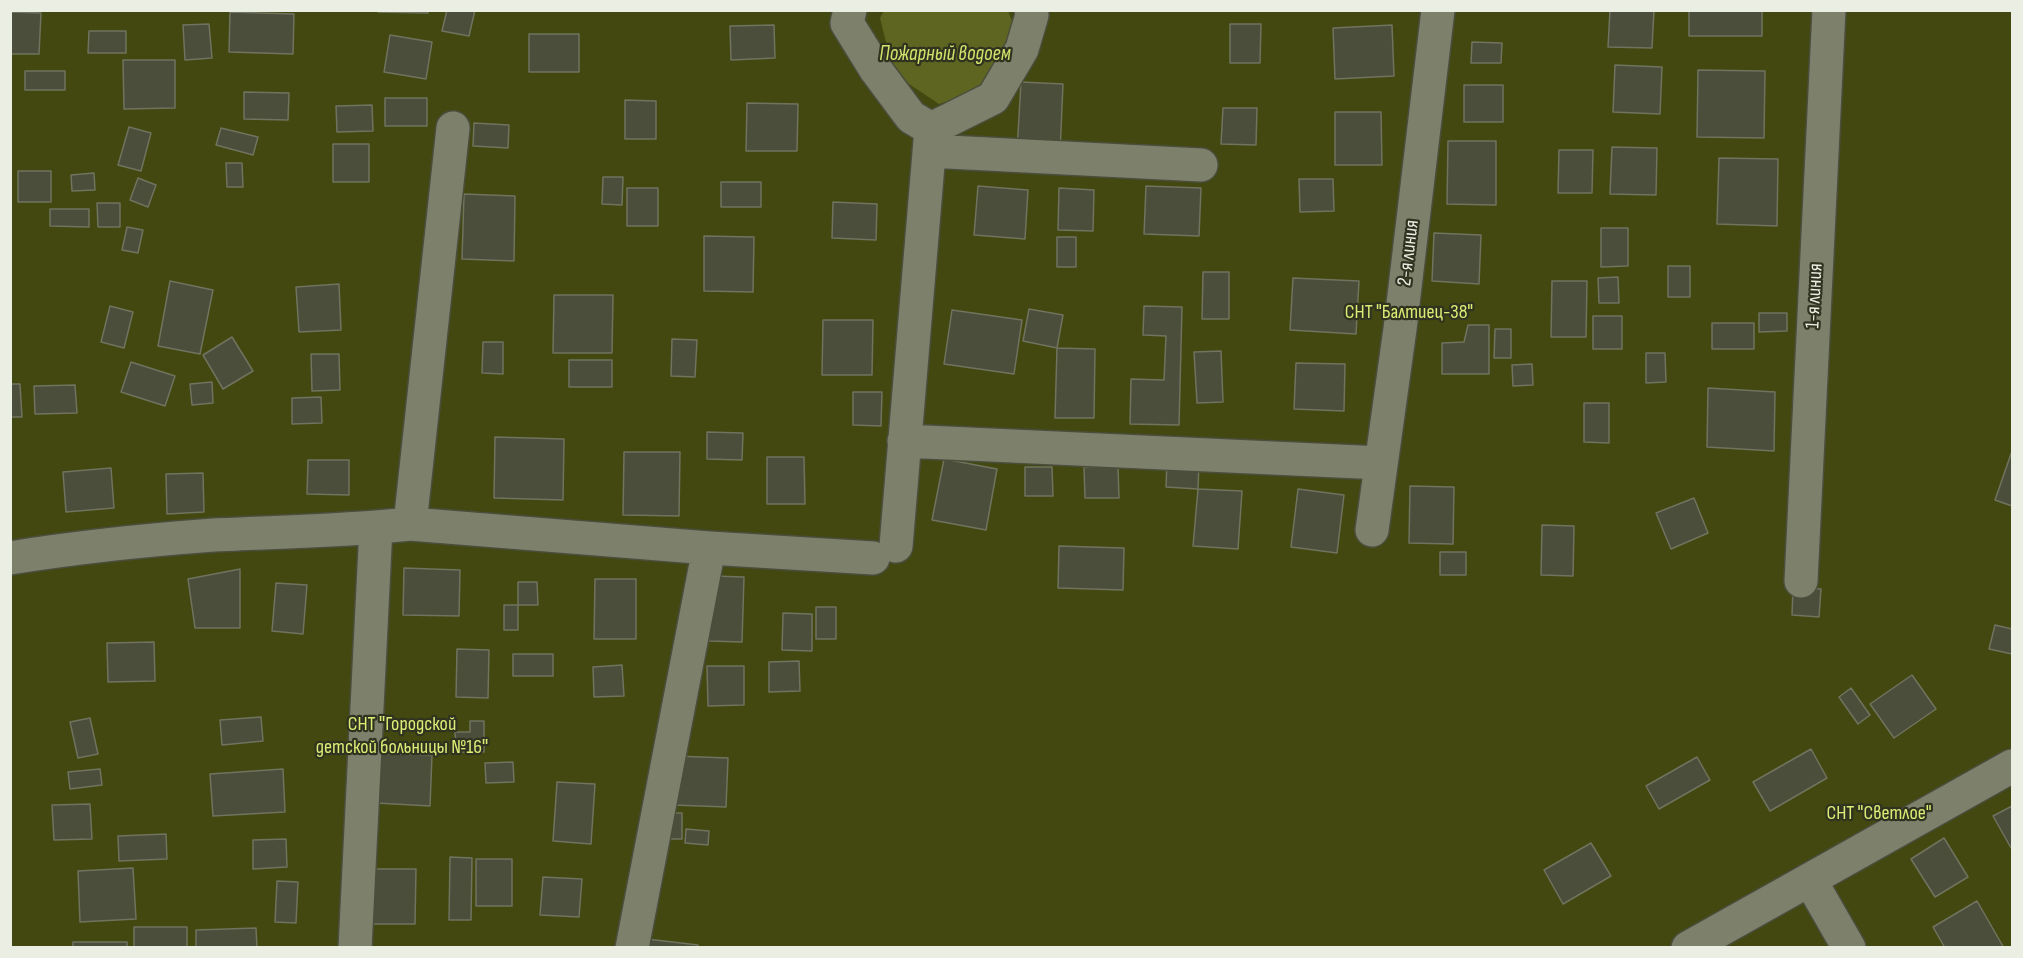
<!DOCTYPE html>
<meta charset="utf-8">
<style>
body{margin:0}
#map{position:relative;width:2023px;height:958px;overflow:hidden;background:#303320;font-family:"Sofia Sans Condensed",sans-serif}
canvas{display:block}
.frame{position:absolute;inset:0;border:12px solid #ebeee2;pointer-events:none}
</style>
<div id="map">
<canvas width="2023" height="958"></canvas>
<div class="frame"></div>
</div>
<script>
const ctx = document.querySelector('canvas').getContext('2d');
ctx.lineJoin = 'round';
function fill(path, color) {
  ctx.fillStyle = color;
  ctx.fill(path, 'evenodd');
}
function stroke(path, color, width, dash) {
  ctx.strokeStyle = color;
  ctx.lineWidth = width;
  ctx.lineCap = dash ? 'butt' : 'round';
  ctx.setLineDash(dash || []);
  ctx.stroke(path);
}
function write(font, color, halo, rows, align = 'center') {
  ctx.font = font + ' "Sofia Sans Condensed",sans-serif';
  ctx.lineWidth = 4.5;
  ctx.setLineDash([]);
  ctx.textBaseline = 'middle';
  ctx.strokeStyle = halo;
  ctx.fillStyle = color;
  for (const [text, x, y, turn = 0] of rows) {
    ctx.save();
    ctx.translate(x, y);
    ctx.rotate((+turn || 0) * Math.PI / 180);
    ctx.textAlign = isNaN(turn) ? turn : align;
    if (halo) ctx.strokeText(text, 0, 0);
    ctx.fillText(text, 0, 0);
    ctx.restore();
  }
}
fill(new Path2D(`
 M 10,11 L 2012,11 L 2012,947 L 11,947 Z`), '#424810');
fill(new Path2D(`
 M 884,11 L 1008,11 L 1014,26 L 989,87 L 939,104 L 894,74 L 880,18 Z`), '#5d6520');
const building = new Path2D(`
 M 378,10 L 428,10 L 428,13 L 378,12 Z
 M 447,10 L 475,10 L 469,36 L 442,31 Z
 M 1610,10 L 1654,10 L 1652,48 L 1608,47 Z
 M 1689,10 L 1762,10 L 1762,36 L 1689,36 Z
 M 10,12 L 41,13 L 39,54 L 10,54 Z
 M 230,12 L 294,14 L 293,54 L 229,52 Z
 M 209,24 L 212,58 L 185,60 L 183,25 Z
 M 1230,24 L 1261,24 L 1260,63 L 1230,63 Z
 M 774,25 L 775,58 L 731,60 L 730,26 Z
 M 1392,25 L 1394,76 L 1335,79 L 1333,28 Z
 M 89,31 L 126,31 L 126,53 L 88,53 Z
 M 529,34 L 579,34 L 579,72 L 529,72 Z
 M 390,35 L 432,42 L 426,79 L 384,72 Z
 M 1472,42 L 1502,43 L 1501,63 L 1471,63 Z
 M 123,60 L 175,60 L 175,108 L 124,109 Z
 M 1615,65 L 1662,67 L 1660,114 L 1613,112 Z
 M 1698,70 L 1765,71 L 1764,138 L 1697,137 Z
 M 25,71 L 65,71 L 65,90 L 25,90 Z
 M 1021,82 L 1063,84 L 1060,153 L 1017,151 Z
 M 1464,85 L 1503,85 L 1503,122 L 1464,122 Z
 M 244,92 L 289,93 L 288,120 L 244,119 Z
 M 385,98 L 427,98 L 427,126 L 385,126 Z
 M 625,100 L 656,101 L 656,139 L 625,139 Z
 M 747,103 L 798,104 L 797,151 L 746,151 Z
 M 372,105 L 373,131 L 337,132 L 336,106 Z
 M 1223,108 L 1257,108 L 1256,145 L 1221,144 Z
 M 1335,112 L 1381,112 L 1382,165 L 1335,165 Z
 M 474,123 L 509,125 L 508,148 L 473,146 Z
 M 129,127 L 151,133 L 141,171 L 118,165 Z
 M 221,128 L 258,137 L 253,155 L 216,145 Z
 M 1448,141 L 1496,141 L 1496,205 L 1447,204 Z
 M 333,144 L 369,144 L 369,182 L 333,182 Z
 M 1612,147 L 1657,148 L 1656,195 L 1610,194 Z
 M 1559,150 L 1593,150 L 1592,193 L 1558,193 Z
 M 1719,158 L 1778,159 L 1777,226 L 1717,224 Z
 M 226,163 L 242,163 L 243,187 L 227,187 Z
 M 18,171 L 51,171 L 51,202 L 18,202 Z
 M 94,173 L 95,190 L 72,191 L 71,175 Z
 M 603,177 L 623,177 L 622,205 L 602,204 Z
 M 138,178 L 156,185 L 148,207 L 130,200 Z
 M 1299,179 L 1333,179 L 1334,211 L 1300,212 Z
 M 721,182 L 761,182 L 761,207 L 721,207 Z
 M 978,186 L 1028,190 L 1025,239 L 974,235 Z
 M 1146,186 L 1201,188 L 1199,236 L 1144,234 Z
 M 627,188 L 658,188 L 658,226 L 627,226 Z
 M 1059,188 L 1094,190 L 1093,231 L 1058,230 Z
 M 464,194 L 515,196 L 514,261 L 462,259 Z
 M 833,202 L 877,204 L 876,240 L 832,238 Z
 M 97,203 L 120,203 L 120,227 L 98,227 Z
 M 50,209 L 89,209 L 89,227 L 50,226 Z
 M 127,227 L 143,230 L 138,253 L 122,250 Z
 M 1601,228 L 1628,228 L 1628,266 L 1601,267 Z
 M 1434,233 L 1481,235 L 1479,284 L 1432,281 Z
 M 704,236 L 754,237 L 753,292 L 704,291 Z
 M 1057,237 L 1076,237 L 1076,267 L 1057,267 Z
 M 1668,266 L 1690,266 L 1690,297 L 1668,297 Z
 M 1203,272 L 1229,272 L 1229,319 L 1202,319 Z
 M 1618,277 L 1619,303 L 1599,303 L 1598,278 Z
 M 1293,278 L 1359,281 L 1356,334 L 1290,330 Z
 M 170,281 L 213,290 L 200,354 L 158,346 Z
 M 1552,281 L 1587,281 L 1586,337 L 1551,337 Z
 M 339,284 L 341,330 L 299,332 L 296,287 Z
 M 554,295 L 613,295 L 612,353 L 553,353 Z
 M 110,306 L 133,312 L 124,348 L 101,342 Z
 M 1144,306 L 1182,307 L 1179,425 L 1130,424 L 1131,379 L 1164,380 L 1166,336 L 1143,335 Z
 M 1029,309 L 1063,315 L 1057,348 L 1023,341 Z
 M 952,310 L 1022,320 L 1014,374 L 944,364 Z
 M 1759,313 L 1787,313 L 1787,331 L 1759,332 Z
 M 1593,316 L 1622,316 L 1622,349 L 1593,349 Z
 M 823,320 L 873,320 L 872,375 L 822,375 Z
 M 1712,323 L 1754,323 L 1754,349 L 1712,349 Z
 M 1468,325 L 1489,325 L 1489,374 L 1442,374 L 1442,343 L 1464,342 Z
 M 1495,329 L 1511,329 L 1511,358 L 1494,358 Z
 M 232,337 L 253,371 L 223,389 L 203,355 Z
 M 672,339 L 697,340 L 695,377 L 671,376 Z
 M 483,342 L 503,342 L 503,374 L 482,373 Z
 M 1057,348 L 1095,349 L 1094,418 L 1055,418 Z
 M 1221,351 L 1223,402 L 1197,403 L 1194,352 Z
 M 1646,353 L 1665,353 L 1666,382 L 1646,383 Z
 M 311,354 L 339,354 L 340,390 L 312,391 Z
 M 569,360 L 612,360 L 612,387 L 569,387 Z
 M 131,362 L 175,376 L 165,406 L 121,392 Z
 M 1296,363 L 1345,364 L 1344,411 L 1294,409 Z
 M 1532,364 L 1533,385 L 1513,386 L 1512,365 Z
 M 212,382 L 213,403 L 192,405 L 190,384 Z
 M 10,384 L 20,384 L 22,417 L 10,417 Z
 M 75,385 L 77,413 L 35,414 L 34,386 Z
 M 1708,388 L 1775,392 L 1774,451 L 1707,447 Z
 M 853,392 L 882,392 L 881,426 L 853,425 Z
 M 321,397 L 322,423 L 292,424 L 292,398 Z
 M 1584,403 L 1609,403 L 1609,443 L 1584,442 Z
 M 707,432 L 743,433 L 742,460 L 707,459 Z
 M 495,437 L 564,439 L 563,500 L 494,498 Z
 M 2012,451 L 2012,506 L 1995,500 Z
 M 624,452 L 680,452 L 679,516 L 623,515 Z
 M 767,457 L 804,457 L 805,504 L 767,504 Z
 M 944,459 L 997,469 L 986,530 L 932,520 Z
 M 308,460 L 349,460 L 349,495 L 307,494 Z
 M 1167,461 L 1199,463 L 1198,489 L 1166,487 Z
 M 1118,466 L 1119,498 L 1085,498 L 1084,467 Z
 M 1025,467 L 1052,467 L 1053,496 L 1025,496 Z
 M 111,468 L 114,508 L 66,512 L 63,472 Z
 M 203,473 L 204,512 L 167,514 L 166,474 Z
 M 1410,486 L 1454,487 L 1453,544 L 1409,543 Z
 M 1198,489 L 1242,491 L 1238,549 L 1193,546 Z
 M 1298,489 L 1344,495 L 1337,553 L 1291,547 Z
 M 1694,498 L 1708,533 L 1671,549 L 1656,513 Z
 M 1542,525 L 1574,526 L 1573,576 L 1541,575 Z
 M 1059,546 L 1124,548 L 1123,590 L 1058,588 Z
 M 1440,552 L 1466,552 L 1466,575 L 1440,575 Z
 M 404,568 L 460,570 L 459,616 L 403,615 Z
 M 240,569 L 240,628 L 195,628 L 188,579 Z
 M 712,576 L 744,577 L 742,642 L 709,641 Z
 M 595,579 L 636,579 L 636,639 L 594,639 Z
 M 518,582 L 537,582 L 538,605 L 518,605 Z
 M 276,583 L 307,585 L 303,634 L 272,631 Z
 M 1793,587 L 1821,589 L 1819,617 L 1792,615 Z
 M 504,605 L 518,605 L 518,630 L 504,630 Z
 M 816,607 L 836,607 L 836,639 L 816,639 Z
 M 783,613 L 812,614 L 812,651 L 782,650 Z
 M 1995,625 L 2012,629 L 2012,654 L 1989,649 Z
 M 154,642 L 155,681 L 108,682 L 107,643 Z
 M 457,649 L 489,650 L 488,698 L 456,697 Z
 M 513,654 L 553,654 L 553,676 L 513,676 Z
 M 799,661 L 800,691 L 769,692 L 769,662 Z
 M 622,665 L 624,696 L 594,697 L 593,667 Z
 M 707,666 L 744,666 L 744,705 L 708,706 Z
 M 1912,675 L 1936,709 L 1894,738 L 1870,704 Z
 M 1851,688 L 1870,715 L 1858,724 L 1839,697 Z
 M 261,717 L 263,741 L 222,745 L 220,720 Z
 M 90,718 L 98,754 L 78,758 L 70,722 Z
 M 470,721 L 484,721 L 484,752 L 456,752 L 455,732 L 470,732 Z
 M 1811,749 L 1827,778 L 1770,811 L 1753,782 Z
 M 378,753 L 432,755 L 430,806 L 376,803 Z
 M 675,756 L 728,758 L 726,807 L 673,805 Z
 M 1697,757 L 1710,780 L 1659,809 L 1646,786 Z
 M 513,762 L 514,782 L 486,783 L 485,763 Z
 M 100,769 L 102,785 L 70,789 L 68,772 Z
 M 283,769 L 285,812 L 213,816 L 210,774 Z
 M 557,782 L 595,784 L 591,844 L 553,841 Z
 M 90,804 L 92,839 L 54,840 L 52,805 Z
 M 2012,806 L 2012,848 L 2011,848 L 1993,816 Z
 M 664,813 L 682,813 L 682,839 L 664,839 Z
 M 686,829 L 709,831 L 708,845 L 685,843 Z
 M 166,834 L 167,859 L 119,861 L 118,836 Z
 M 1944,838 L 1968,877 L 1935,897 L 1911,859 Z
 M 286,839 L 287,867 L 253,869 L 253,840 Z
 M 1591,843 L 1611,876 L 1563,904 L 1544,870 Z
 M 450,857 L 472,858 L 471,920 L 449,920 Z
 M 476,859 L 512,859 L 512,906 L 476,906 Z
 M 133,868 L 136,919 L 80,922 L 78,871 Z
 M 373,869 L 416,869 L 415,924 L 372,924 Z
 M 543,877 L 582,879 L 579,917 L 540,915 Z
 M 277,881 L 298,882 L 296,923 L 275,922 Z
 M 1977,901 L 2004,948 L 1945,948 L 1933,927 Z
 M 134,927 L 187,927 L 187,948 L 134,948 Z
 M 256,928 L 257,948 L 196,948 L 196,930 Z
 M 647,939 L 698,945 L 697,948 L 646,948 Z
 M 73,942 L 127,942 L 127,948 L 73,948 Z`);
fill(building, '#4b4e3a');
stroke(building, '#70735e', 1.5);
const street = new Path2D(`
 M 850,10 L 847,23 L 876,70 L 911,117 L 931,129 L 993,98 L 1022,49 L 1032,15 L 1031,10
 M 929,151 L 1201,165
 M 904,441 L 1381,463
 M 410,524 L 453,128
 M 1372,530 L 1400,329 L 1438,10
 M 896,546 L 931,129
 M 10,558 C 78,547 146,540 214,535 C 279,532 345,531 410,524 L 709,548 L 873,558
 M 1801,581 L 1829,10
 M 1810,880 L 1849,948
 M 355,948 L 376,527
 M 632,948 L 709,548
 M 1688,948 L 2012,766`);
stroke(street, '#4b4e3d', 36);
stroke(street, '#7d816c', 33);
write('20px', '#ebeee2', '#303320', [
 ["2-я линия",1409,253,-83],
 ["1-я линия",1815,296,-87]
]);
write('20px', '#dcec75', '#303320', [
 ["СНТ \"Балтиец-38\"",1409,313],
 ["СНТ ''Городской",402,725],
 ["детской больницы №16''",402,748],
 ["СНТ \"Светлое\"",1879,814]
]);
write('italic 21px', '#d3e36b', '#303320', [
 ["Пожарный водоем",945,55]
]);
</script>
